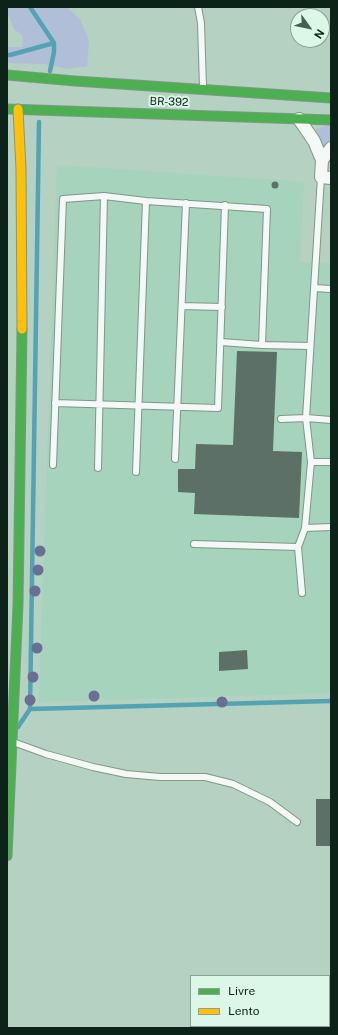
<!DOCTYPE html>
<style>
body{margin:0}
#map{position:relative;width:338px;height:1035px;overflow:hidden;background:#b4d1c2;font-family:"Public Sans",sans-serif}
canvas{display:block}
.frame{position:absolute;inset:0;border:8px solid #0d2218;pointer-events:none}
.legend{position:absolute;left:190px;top:975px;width:140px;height:52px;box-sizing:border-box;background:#dcf7e8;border:1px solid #89a295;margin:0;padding:5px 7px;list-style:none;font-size:12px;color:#0d2218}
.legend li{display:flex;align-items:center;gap:8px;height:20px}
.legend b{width:20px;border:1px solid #89a295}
.north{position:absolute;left:290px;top:8px;width:40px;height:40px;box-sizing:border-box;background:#dcf7e8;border:1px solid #89a295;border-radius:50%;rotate:123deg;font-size:11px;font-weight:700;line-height:16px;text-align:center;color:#0d2218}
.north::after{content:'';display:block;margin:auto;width:14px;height:18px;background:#475f54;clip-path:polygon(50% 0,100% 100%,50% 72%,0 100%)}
</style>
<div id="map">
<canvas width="338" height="1035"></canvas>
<div class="frame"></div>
<ul class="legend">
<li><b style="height:5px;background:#4caf50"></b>Livre</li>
<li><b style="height:5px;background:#ffc107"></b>Lento</li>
</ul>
<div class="north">N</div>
</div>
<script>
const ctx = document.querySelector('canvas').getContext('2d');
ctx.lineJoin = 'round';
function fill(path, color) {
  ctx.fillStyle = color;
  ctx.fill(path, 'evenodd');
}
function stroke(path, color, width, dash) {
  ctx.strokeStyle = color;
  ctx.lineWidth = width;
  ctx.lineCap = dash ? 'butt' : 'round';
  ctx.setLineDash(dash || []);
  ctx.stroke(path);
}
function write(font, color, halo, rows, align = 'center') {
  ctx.font = font + ' "Public Sans",sans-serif';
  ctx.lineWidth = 4;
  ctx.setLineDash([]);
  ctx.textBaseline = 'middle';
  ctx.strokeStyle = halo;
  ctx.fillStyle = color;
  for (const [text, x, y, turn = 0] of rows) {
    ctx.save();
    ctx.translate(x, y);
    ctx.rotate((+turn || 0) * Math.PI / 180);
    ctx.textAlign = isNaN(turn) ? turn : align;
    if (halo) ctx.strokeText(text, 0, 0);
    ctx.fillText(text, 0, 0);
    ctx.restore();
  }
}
fill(new Path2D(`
 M 57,165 L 304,182 L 300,262 L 331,263 L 331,693 L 39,702 Z`), '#a5d3bb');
fill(new Path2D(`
 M 7,7 L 67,7 L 80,19 L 89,41 L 87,66 L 68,69 L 44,64 L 7,63 L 7,47 L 22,47 L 23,36 L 14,29 L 7,12 Z
 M 331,125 L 331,137 L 325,148 L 317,133 L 316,129 Z`), '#b0bfd7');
stroke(new Path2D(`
 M 30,7 L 54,43 L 54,52 L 50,71
 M 7,55 L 10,55 L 54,43
 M 30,709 L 331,701
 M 18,727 L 30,709 L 39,122`), '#53a3b3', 4.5);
fill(new Path2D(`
 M271.5 185a3.5 3.5 0 1 1 7 0a3.5 3.5 0 1 1-7 0Z
 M 237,351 L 277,352 L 273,451 L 302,452 L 299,518 L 194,514 L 195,493 L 178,492 L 178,469 L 195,469 L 196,444 L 233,445 Z
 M 247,650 L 248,669 L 219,671 L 219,652 Z
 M 316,799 L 331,799 L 331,846 L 316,846 Z`), '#5d7068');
const lane = new Path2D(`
 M 198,7 L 201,23 L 203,87
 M 314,288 L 331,289
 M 182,306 L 222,307
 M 221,342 L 262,345 L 310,346
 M 55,403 L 218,408 L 225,205
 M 281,419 L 306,418 L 331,420
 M 175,459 L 186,203
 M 311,462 L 331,462
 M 53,465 L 63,199 L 104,196 L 146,201 L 267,209 L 262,345
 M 98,468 L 104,196
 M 136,472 L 146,201
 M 305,528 L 331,527
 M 194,544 L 298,547
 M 302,593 L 298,547 L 305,528 L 311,462 L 306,418 L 321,177
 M 13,742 L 46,754 L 93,767 L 126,774 L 160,777 L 205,777 L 233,784 L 270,802 L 297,822`);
const street = new Path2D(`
 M 299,119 L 314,141 L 322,160 L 321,177 L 331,178
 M 322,160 L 331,148`);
const fast = new Path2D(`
 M 7,75 L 75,81 L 331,98
 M 7,109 L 331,120
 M 7,856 L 18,605 L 22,329`);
const slow = new Path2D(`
 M 18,109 L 21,169 L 22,329`);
stroke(lane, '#80968b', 8);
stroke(street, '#80968b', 14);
stroke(fast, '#80968b', 11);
stroke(slow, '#80968b', 11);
stroke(lane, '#f4f8f6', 6);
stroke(street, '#f4f8f6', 12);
stroke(fast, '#4caf50', 9);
stroke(slow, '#ffc107', 9);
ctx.fillStyle = '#686f93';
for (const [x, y] of [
 [40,551],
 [38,570],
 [35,591],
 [37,648],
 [33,677],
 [94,696],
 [30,700],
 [222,702]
]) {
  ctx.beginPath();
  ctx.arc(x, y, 5.5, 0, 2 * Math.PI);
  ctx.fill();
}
write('11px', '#0d2218', '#dcf7e8', [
 ["BR-392",169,102,2]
]);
</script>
